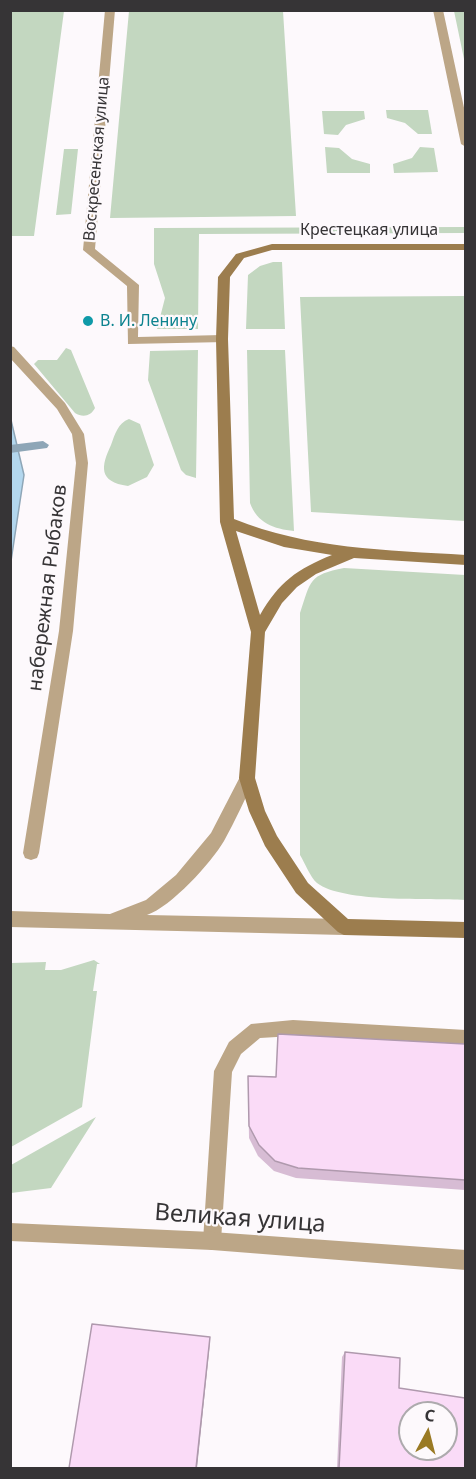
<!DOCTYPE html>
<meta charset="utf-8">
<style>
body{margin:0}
#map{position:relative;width:476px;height:1479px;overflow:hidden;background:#fdf9fc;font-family:"Noto Sans",sans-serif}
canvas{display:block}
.frame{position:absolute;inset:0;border:12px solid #363436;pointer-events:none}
.north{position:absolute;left:398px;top:1401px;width:60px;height:60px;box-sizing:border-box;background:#fdf9fc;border:2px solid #adaaad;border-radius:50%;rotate:7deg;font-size:16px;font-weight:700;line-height:24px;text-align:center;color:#363436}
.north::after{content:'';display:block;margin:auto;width:21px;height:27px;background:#9a7a24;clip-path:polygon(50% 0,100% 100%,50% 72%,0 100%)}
</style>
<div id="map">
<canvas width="476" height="1479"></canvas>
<div class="frame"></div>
<div class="north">С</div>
</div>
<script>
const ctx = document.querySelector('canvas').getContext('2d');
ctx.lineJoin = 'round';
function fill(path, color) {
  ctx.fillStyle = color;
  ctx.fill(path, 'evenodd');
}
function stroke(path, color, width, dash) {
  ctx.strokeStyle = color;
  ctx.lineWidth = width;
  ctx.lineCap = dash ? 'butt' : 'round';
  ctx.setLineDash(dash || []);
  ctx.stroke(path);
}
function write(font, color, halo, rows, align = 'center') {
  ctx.font = font + ' "Noto Sans",sans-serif';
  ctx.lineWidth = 4.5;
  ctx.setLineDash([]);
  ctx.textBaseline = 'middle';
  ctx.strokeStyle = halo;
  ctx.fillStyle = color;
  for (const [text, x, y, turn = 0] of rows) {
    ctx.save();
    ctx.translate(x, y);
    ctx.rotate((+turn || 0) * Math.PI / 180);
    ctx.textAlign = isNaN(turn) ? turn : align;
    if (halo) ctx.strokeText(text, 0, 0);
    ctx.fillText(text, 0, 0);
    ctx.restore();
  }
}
fill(new Path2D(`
 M 11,10 L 64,11 L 34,236 L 11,236 Z
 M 129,11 L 283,11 L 296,216 L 110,218 Z
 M 454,11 L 465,11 L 465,59 L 464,59 Z
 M 386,110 L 428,110 L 432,134 L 418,134 L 405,123 L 387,118 Z
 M 322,111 L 364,111 L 365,119 L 346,125 L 338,135 L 324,134 Z
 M 325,147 L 339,148 L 352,159 L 370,164 L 370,173 L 327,173 Z
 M 420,147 L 434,148 L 438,172 L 394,173 L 393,164 L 412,158 Z
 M 64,149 L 78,149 L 71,214 L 56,215 Z
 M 464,227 L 465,233 L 199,234 L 198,329 L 157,329 L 165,298 L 154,264 L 154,228 Z
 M 273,262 L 282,262 L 285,329 L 246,329 L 248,275 L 260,266 Z
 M 465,296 L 465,521 L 311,512 L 300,297 Z
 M 66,348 L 71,350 L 95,408 C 91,416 83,418 75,413 L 34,364 L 38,360 L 57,360 Z
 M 198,350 L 196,478 L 186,475 L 181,470 L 148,380 L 150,351 Z
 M 247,350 L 285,350 L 294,531 C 274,529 257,523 250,503 Z
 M 129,419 L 140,424 L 154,465 L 147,477 L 128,486 C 98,482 101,466 111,445 C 115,434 118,423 129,419 Z
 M 344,568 L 465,575 L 465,900 C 431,898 343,903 317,883 C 310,877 305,863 300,855 L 300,613 C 311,580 309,575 344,568 Z
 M 94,960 L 100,964 L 97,964 L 93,991 L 97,991 L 82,1107 L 11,1147 L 11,963 L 46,962 L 45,970 L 61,970 Z
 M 96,1117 L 51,1188 L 11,1193 L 11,1165 Z`), '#c3d7c0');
const water = new Path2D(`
 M 11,420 L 24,475 L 11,561 L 10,420 Z`);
fill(water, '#b3d7ee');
stroke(water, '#8ea6b7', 1.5);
fill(new Path2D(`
 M 43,441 L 49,445 L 47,448 L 10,453 L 10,445 Z`), '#8ea6b7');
fill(new Path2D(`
 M 293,1020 L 466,1030 L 466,1046 L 293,1036 L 260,1038 L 241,1054 L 232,1072 L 221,1241 L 219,1248 L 212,1250 L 205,1248 L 203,1241 L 214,1071 L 229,1042 L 251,1024 Z`), '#bca687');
fill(new Path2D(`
 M 105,10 L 115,10 L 95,249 L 139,285 L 138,337 L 222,335 L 228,339 L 226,342 L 128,344 L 127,286 L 83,250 Z
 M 433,10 L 443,10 L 466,117 L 466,147 L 461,144 Z
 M 10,346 L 14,347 L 65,403 L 84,434 L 88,463 L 73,631 L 39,853 L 37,858 L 31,860 L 25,858 L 23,853 L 59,631 L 76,463 L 72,434 L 57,409 L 10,358 Z`), '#bca687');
fill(new Path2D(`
 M 10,1223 L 212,1232 L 466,1250 L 466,1270 L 212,1250 L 10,1241 Z`), '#bca687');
fill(new Path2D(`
 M 247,771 L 252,773 L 255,778 C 245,799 235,821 224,841 C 211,863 171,907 147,915 L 344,919 L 350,922 L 352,927 L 350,932 L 344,935 L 10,927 L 10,911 L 110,914 L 146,900 L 176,875 L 211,833 L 242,773 Z`), '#bca687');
fill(new Path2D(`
 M 272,244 L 466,244 L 466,250 L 272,250 L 244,258 L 230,277 L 228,339 L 234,519 C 308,549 386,550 466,555 L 466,565 L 354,558 L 316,574 L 297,587 L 282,603 L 265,632 L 255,778 L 265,811 L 277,836 L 308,883 L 348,919 L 466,922 L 466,938 L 344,935 L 338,932 L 296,893 L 265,846 L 249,811 L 239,778 L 251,632 L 220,522 L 216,339 L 218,277 L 236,254 ZM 236,531 L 284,547 L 332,555 C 297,569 279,582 260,615 Z`), '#9c7d4e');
fill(new Path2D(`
 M 278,1034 L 465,1044 L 465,1190 L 296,1178 L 274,1171 L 258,1156 L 249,1138 L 248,1076 L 276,1077 Z
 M 345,1352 L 399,1388 L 465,1468 L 337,1468 L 342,1357 Z`), '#d7bcd4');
fill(new Path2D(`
 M 210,1337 L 210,1342 L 197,1468 L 196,1468 Z`), '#af99ad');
const building = new Path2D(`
 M 278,1034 L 465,1044 L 465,1180 L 298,1168 L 275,1161 L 259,1145 L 249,1126 L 248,1076 L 276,1077 Z
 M 92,1324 L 210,1337 L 196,1468 L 69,1468 Z
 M 345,1352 L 400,1358 L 399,1388 L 465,1398 L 465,1468 L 339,1468 ZM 410,1413 L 446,1413 L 446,1449 L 410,1449 Z`);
fill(building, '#fadbf7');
stroke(building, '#af99ad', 1.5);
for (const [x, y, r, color] of [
 [88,321,6,"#0f9aa8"]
]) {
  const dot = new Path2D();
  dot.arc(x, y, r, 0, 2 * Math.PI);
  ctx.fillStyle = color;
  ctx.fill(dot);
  stroke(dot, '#fdf9fc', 2);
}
write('16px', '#363436', '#fdf9fc', [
 ["Воскресенская улица",97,159,-85],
 ["Крестецкая улица",369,230]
]);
write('16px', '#0d838f', '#fdf9fc', [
 ["В. И. Ленину",100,321]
], 'left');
write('20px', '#363436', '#fdf9fc', [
 ["набережная Рыбаков",48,588,-83]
]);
write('24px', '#363436', '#fdf9fc', [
 ["Великая улица",240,1219,4]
]);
</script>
